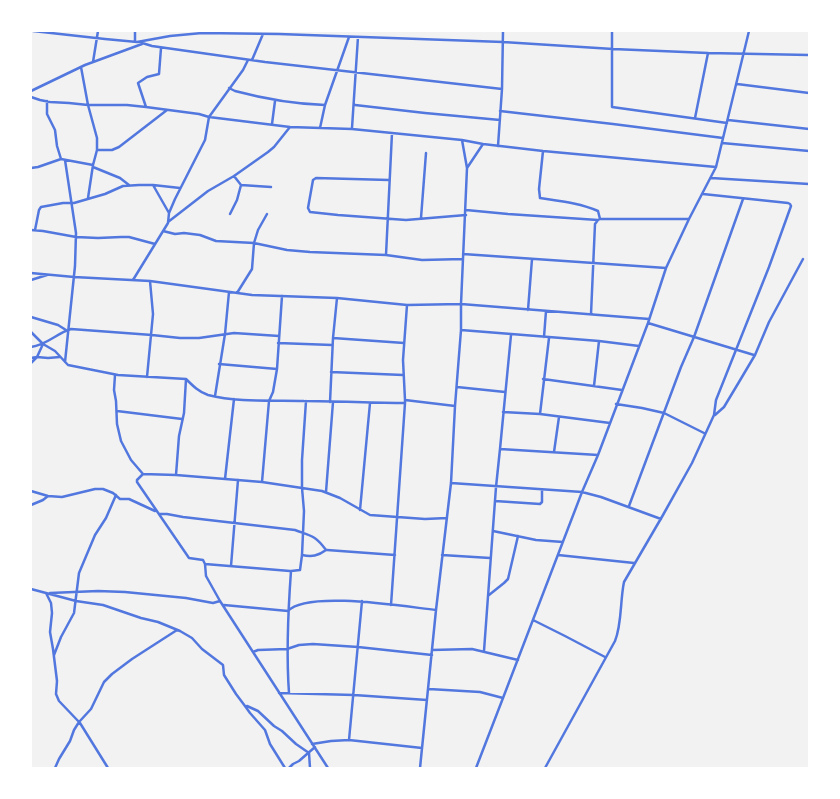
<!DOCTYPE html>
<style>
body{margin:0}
#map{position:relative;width:840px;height:799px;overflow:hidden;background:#f2f2f2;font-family:Merriweather,serif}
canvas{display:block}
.frame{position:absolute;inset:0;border:32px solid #fff;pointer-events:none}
</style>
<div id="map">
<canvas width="840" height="799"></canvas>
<div class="frame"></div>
</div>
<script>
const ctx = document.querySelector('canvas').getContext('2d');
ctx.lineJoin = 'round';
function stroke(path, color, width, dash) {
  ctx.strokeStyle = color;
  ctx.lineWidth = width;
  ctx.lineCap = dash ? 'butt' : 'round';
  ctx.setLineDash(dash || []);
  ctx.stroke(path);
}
stroke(new Path2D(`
 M 33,31 L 105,39 L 137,42 L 170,36 L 202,33 L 279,34 L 503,42 L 613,49 L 708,53 L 809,55
 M 612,31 L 612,107 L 727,123
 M 135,41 L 135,31
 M 139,42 L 152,46 L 265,62 L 502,89
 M 252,60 L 263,34
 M 93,62 L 98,31
 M 81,67 L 88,105 L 97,138 L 97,150 L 93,165 L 88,198
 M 737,84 L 809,93
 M 229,88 L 235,91 C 265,99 294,104 325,105
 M 31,91 L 85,65 L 142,44
 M 31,97 L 40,100 L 50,102 L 69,103 L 88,105 L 127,105 L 146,107 L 199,114 L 209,117 L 290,127 L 352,129 L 462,140 L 483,144 L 543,151 L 716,167
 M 47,101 L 47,114 L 55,130 L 57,146 L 61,159
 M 355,105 L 425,113 L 500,120
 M 146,107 L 138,83 L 147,77 L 159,74 L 161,48
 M 500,111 L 613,124 L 723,138
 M 695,118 L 708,53
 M 728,120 L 809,129
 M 272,124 L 275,101
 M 320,128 L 325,105 L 349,37
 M 352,128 L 358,37
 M 722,143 L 809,151
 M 498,146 L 502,89 L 503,31
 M 97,150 L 112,150 L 119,147 L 167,110
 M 543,151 L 539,189 L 540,198 C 560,201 580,203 598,211 L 600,219
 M 65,160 L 76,233 L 75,266 L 65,362
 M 93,167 L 120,178 L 129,185
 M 31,168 L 38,167 L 61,159 L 93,165
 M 467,168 L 483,144
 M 234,176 L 241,185 L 271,187
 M 711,178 L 809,184
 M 389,180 L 316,178 L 313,180 L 308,208 L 310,212 L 338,215 L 406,220 L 466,215
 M 153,185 L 169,213
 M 466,210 L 508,214 L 598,220
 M 230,214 L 237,200 L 241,185
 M 421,218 L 426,153
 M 168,222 L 208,191 L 234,176 L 268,152 L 274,147 L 290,127
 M 31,230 L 43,231 L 76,237 L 98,238 L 121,237 L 129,237 L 155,244
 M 35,230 L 39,210 L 41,207 L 63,203 L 74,203 L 105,194 L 123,186 L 139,185 L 153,185 L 180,188
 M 163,231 L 175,234 L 184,233 L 200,235 L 216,241 L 254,243 L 287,250 L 310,252 L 386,255 L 422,260 L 463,259
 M 463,254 L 666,268
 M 386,255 L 392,133
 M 31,273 L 74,277 L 150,281 L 252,295 L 337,298 L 407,305 L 461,304 L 649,319
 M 31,280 L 47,275
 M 133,280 L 168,223 L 169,213 L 175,199 L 205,140 L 209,117 L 243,70 L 248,60
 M 237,293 L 252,269 L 254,243 L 258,230 L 267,214
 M 528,310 L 532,259
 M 591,314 L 595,224 L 598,220 L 600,219 L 688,219
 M 31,317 L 58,325 L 66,330
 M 648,323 L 754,355
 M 461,330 L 599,341 L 639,346
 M 31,332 L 43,344 L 55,351 L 68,365 L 118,375 L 186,379 C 193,386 199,392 208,395 C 239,403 273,400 304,401 C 338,401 372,403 405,403 L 405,400
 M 544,337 L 546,311
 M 333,338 L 404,343
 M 278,343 L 332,345
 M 31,347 C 47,345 57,333 71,329 L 152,335 L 180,338 L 199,338 L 234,333 L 279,336
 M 31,358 L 37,357 L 48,358 L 60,357
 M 31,363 L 37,357 L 43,344
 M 219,364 L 277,369
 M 331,372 L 403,375
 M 115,375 L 114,390 L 116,401 L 117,424 L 121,441 L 131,460 L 143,474
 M 147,377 L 153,314 L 150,281
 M 543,379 L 622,390
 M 594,386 L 599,341
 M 457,387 L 505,392
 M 215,396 L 225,334 L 229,292
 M 405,400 L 403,360 L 407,305
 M 405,400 L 455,406
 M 330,402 L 333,338 L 337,298
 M 616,404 L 642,408 L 664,413 L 704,433
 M 117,411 L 182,419
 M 503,412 L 540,414 L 610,423
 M 540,414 L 549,338
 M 715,415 L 724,407 L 739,382 L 755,355 L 769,322 L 803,259
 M 500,449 L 598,455
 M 554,452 L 559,417
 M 176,475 L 179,436 L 184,413 L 186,379
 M 225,479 L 234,399
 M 262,482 L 269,401 L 273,392 L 277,369 L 282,296
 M 451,483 L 582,492 L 601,497 L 661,519
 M 31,491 L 48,496 L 62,497 L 95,489 L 103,489 L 113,493 L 120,499 L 129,499 L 155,511
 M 326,492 L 333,402
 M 495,501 L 540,504 L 542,502 L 542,490
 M 31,505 L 43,500 L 48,496
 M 629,506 L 681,367 L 694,337 L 743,199
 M 360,510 L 370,403
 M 159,514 L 167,514 L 183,517 L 295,530 C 311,536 315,535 326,550
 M 493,531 L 536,540 L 563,542
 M 327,550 L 395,555
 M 302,555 C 312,557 318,556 326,550
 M 442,555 L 490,558
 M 558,555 L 634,563
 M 205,564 L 203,560 L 189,558 L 137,482 L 137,480 L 143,474 L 176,475 L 262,482 L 322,491 L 340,498 L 370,515 L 425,519 L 447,518
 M 205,564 L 206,576 L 220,601 L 328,768
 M 205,564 L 290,571
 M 231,566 L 238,480
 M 31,589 L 76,601 L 103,605 L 141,618 L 158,622 L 180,631 L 192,638 L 202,649 L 223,665 L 224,675 L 236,694 L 245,706 L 250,713 L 265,730 L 270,744 L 285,768
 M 46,593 L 51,603 L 52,613 L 50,632 L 53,649 L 57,681 L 56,694 L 59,701 L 80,723 L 108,768
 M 50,593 L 98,591 L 125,592 L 186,598 L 213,603 L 220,601
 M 489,595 L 504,583 L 508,579 L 518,536
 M 224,605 L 288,611 C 307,590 407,607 436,610
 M 391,605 L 405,403
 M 533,620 L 565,636 L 605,657
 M 432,650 L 472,649 L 518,660
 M 484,651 L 496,487 L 500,449 L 511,335
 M 253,652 L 258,650 L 287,649 L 299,645 L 313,644 L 358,647 L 432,655
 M 54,655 L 61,637 L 74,613 L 79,573 L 95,535 L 106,518 L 116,495
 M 429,689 L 480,692 L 503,698
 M 279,693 L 354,695 L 427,700
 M 289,693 C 286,652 288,612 291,571 L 300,570 L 302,555 L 304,511 L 302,488 L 302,460 L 306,401
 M 247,706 L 258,711 L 274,726 L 282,731 L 296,744 L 309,753 L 310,768
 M 349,740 L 362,601
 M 312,744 L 331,741 L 349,740 L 422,748
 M 55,768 L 59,759 L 70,741 L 74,730 L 79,722 L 91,709 L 104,682 L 112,674 L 132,659 L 177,630
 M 289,768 L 293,764 L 299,761 L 315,747
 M 420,768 L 436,610 L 451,483 L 455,406 L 461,330 L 461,304 L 467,168 L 462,140
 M 476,768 L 503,698 L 582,492 L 598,455 L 648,323 L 666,268 L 689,219 L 716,167 L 749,31
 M 545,768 L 615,641 C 622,624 620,601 624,582 L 663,515 L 692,463 L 714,415 L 716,400 L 722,385 L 769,267 L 791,206 L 790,204 L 788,203 L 703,194`), '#5277de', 2.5);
</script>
